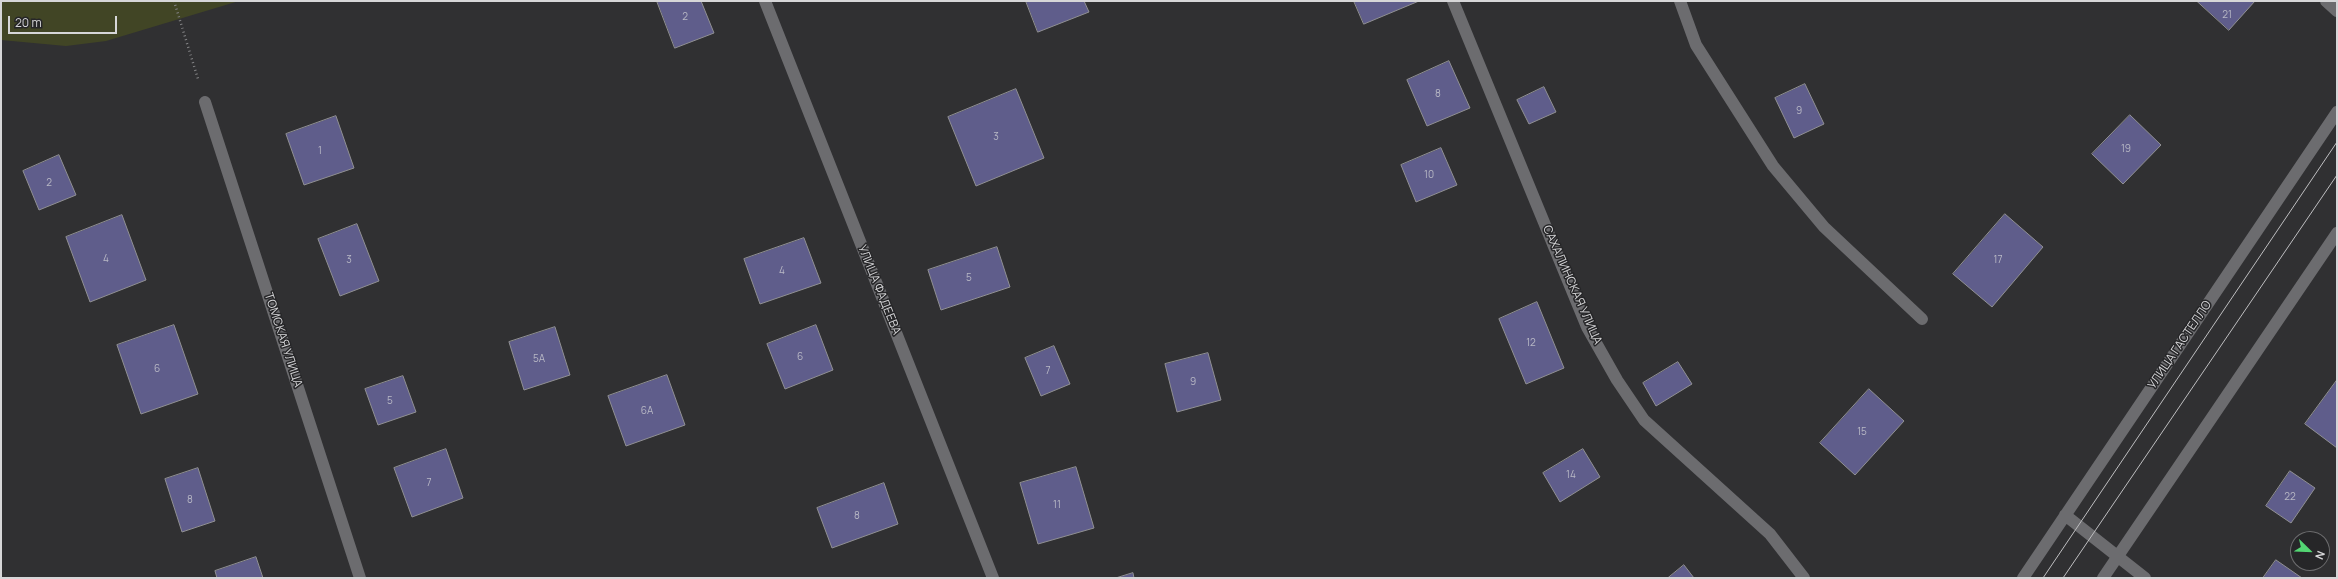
<!DOCTYPE html>
<meta charset="utf-8">
<style>
body{margin:0}
#map{position:relative;width:2338px;height:579px;overflow:hidden;background:#303032;font-family:Manrope,sans-serif}
canvas{display:block}
.frame{position:absolute;inset:0;border:2px solid #d6d6d8;pointer-events:none}
.north{position:absolute;left:2290px;top:531px;width:40px;height:40px;box-sizing:border-box;background:#262628;border:1px solid #6c6c6e;border-radius:50%;rotate:113deg;font-size:11px;font-weight:700;line-height:16px;text-align:center;color:#d6d6d8}
.north::after{content:'';display:block;margin:auto;width:14px;height:18px;background:#53d673;clip-path:polygon(50% 0,100% 100%,50% 72%,0 100%)}
.scale{position:absolute;left:8px;top:16px;width:109px;height:18px;box-sizing:border-box;border:2px solid #d6d6d8;border-top:0;padding-left:5px;font-size:12px;line-height:14px;white-space:nowrap;color:#d6d6d8;-webkit-text-stroke:3px #262628;paint-order:stroke}
</style>
<div id="map">
<canvas width="2338" height="579"></canvas>
<div class="frame"></div>
<div class="north">N</div>
<div class="scale">20 m</div>
</div>
<script>
const ctx = document.querySelector('canvas').getContext('2d');
ctx.lineJoin = 'round';
function fill(path, color) {
  ctx.fillStyle = color;
  ctx.fill(path, 'evenodd');
}
function stroke(path, color, width, dash) {
  ctx.strokeStyle = color;
  ctx.lineWidth = width;
  ctx.lineCap = dash ? 'butt' : 'round';
  ctx.setLineDash(dash || []);
  ctx.stroke(path);
}
function write(font, color, halo, rows, align = 'center') {
  ctx.font = font + ' Manrope,sans-serif';
  ctx.lineWidth = 3;
  ctx.setLineDash([]);
  ctx.textBaseline = 'middle';
  ctx.strokeStyle = halo;
  ctx.fillStyle = color;
  for (const [text, x, y, turn = 0] of rows) {
    ctx.save();
    ctx.translate(x, y);
    ctx.rotate((+turn || 0) * Math.PI / 180);
    ctx.textAlign = isNaN(turn) ? turn : align;
    if (halo) ctx.strokeText(text, 0, 0);
    ctx.fillText(text, 0, 0);
    ctx.restore();
  }
}
fill(new Path2D(`
 M 1,1 L 239,1 L 106,41 L 66,46 L 1,40 Z`), '#414525');
const building = new Path2D(`
 M 657,1 L 701,1 L 714,33 L 675,48 Z
 M 1026,1 L 1084,1 L 1089,12 L 1038,32 Z
 M 1354,1 L 1419,1 L 1364,24 Z
 M 2197,1 L 2255,1 L 2229,30 Z
 M 1449,61 L 1470,108 L 1427,126 L 1407,80 Z
 M 1805,84 L 1824,124 L 1794,138 L 1775,98 Z
 M 1544,87 L 1556,112 L 1529,124 L 1517,100 Z
 M 1016,89 L 1044,158 L 976,186 L 948,117 Z
 M 2130,115 L 2161,145 L 2123,184 L 2092,154 Z
 M 336,116 L 354,168 L 304,185 L 286,134 Z
 M 1441,148 L 1457,185 L 1416,202 L 1401,165 Z
 M 59,155 L 76,195 L 39,210 L 23,171 Z
 M 2005,214 L 2043,247 L 1992,307 L 1953,274 Z
 M 122,215 L 146,280 L 90,302 L 66,237 Z
 M 357,224 L 379,281 L 340,296 L 318,239 Z
 M 804,238 L 821,283 L 760,304 L 744,259 Z
 M 997,247 L 1010,287 L 941,310 L 928,270 Z
 M 1537,302 L 1564,368 L 1526,384 L 1499,319 Z
 M 174,325 L 198,394 L 141,414 L 117,345 Z
 M 816,325 L 833,370 L 785,389 L 767,344 Z
 M 555,327 L 570,375 L 524,390 L 509,342 Z
 M 1054,346 L 1070,384 L 1041,396 L 1025,358 Z
 M 1208,353 L 1221,400 L 1177,412 L 1165,364 Z
 M 1678,362 L 1692,384 L 1656,406 L 1643,383 Z
 M 667,375 L 685,425 L 626,446 L 608,396 Z
 M 403,376 L 416,412 L 378,425 L 365,389 Z
 M 2337,380 L 2337,448 L 2305,424 Z
 M 1869,389 L 1904,421 L 1855,475 L 1820,443 Z
 M 446,449 L 463,498 L 412,517 L 394,468 Z
 M 1583,449 L 1600,477 L 1560,502 L 1543,473 Z
 M 1076,467 L 1094,528 L 1038,544 L 1020,483 Z
 M 198,468 L 215,521 L 182,532 L 165,479 Z
 M 2290,471 L 2315,488 L 2291,523 L 2266,506 Z
 M 884,483 L 898,524 L 832,548 L 817,508 Z
 M 256,557 L 263,578 L 217,578 L 215,571 Z
 M 2276,560 L 2302,578 L 2263,578 Z
 M 1684,565 L 1694,578 L 1668,578 Z
 M 1133,573 L 1134,578 L 1116,578 Z`);
fill(building, '#5f5d8b');
stroke(building, '#909093', 1);
stroke(new Path2D(`
 M 174,1 L 198,79`), '#828284', 2.5, [1, 3]);
stroke(new Path2D(`
 M 765,1 L 993,578
 M 1453,1 L 1587,327 L 1617,380 L 1644,420 L 1770,534 L 1804,578
 M 1680,1 L 1696,45 L 1773,166 L 1824,227 L 1922,319
 M 2326,1 L 2337,11
 M 205,102 L 360,578
 M 2065,515 L 2145,578
 M 2023,578 L 2337,112
 M 2103,578 L 2337,233`), '#6c6c6f', 12);
stroke(new Path2D(`
 M 2043,578 L 2337,142
 M 2063,578 L 2337,175`), '#bebec0', 1);
write('10px', '#b8b8c5', null, [
 ["21",2227,15],
 ["2",685,17],
 ["8",1438,94],
 ["9",1799,111],
 ["3",996,137],
 ["19",2126,149],
 ["1",320,151],
 ["10",1429,175],
 ["2",49,183],
 ["4",106,259],
 ["3",349,260],
 ["17",1998,260],
 ["4",782,271],
 ["5",969,278],
 ["12",1531,343],
 ["6",800,357],
 ["5А",539,359],
 ["6",157,369],
 ["7",1048,371],
 ["9",1193,382],
 ["5",390,401],
 ["6А",647,411],
 ["15",1862,432],
 ["14",1571,475],
 ["7",429,483],
 ["22",2290,497],
 ["8",190,500],
 ["11",1057,505],
 ["8",857,516]
]);
write('12px', '#d6d6d8', '#262628', [
 ["САХАЛИНСКАЯ УЛИЦА",1572,285,66],
 ["УЛИЦА ФАДЕЕВА",879,290,68],
 ["ТОМСКАЯ УЛИЦА",283,340,72],
 ["УЛИЦА ГАСТЕЛЛО",2180,345,-56]
]);
</script>
